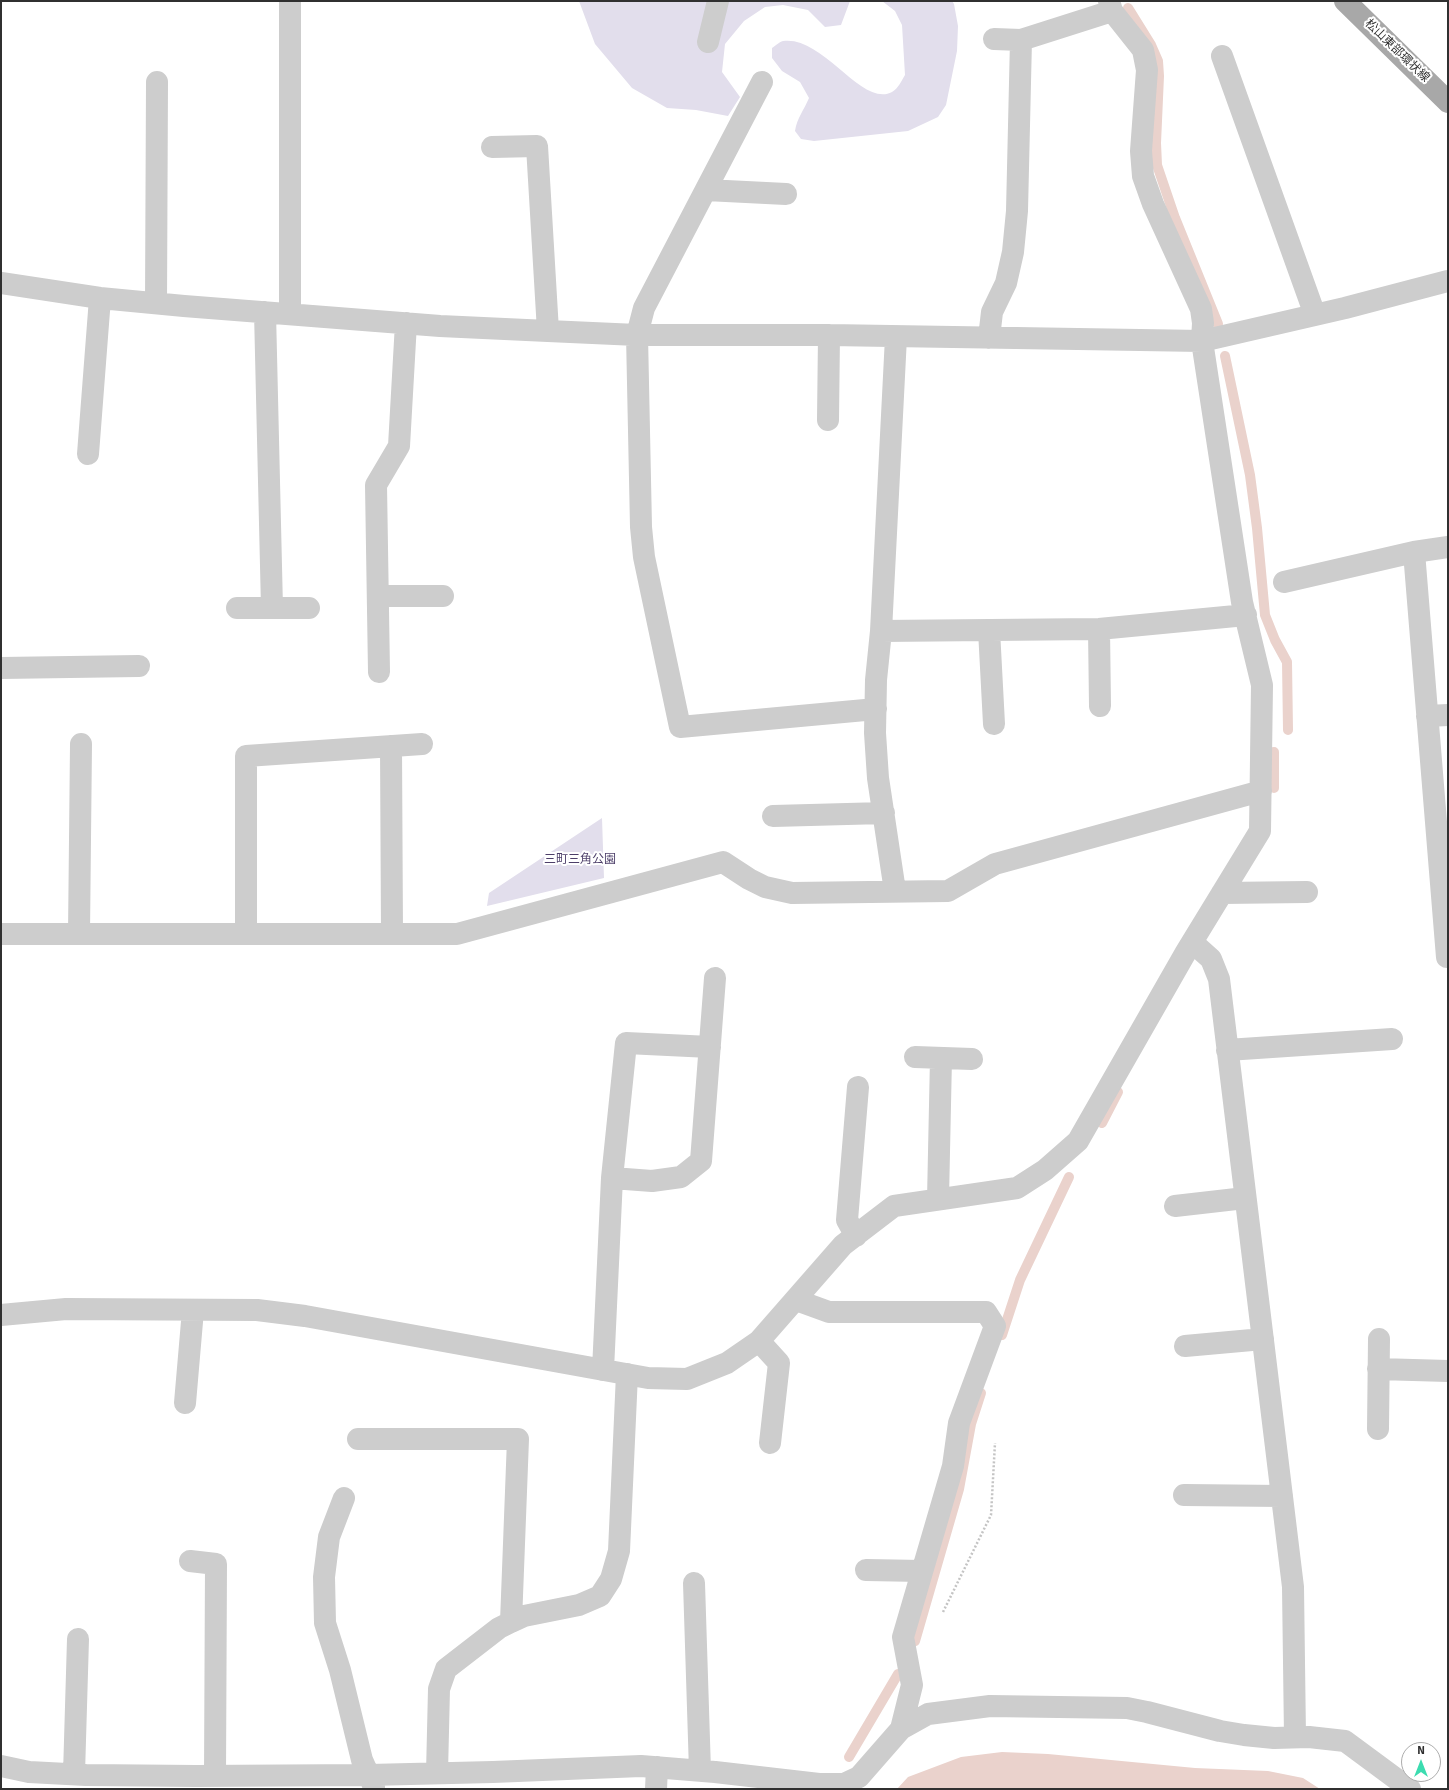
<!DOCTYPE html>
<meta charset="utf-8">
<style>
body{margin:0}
#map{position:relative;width:1449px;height:1790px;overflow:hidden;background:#fff;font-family:Signika,sans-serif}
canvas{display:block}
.frame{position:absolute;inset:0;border:2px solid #303030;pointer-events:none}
.north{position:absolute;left:1401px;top:1742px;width:40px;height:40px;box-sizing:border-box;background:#fff;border:1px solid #acacac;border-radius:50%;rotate:0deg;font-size:11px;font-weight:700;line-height:16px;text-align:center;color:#303030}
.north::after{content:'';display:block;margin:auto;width:14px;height:18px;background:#3cdcb0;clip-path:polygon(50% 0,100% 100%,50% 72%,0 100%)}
</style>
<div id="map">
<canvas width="1449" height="1790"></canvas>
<div class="frame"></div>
<div class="north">N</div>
</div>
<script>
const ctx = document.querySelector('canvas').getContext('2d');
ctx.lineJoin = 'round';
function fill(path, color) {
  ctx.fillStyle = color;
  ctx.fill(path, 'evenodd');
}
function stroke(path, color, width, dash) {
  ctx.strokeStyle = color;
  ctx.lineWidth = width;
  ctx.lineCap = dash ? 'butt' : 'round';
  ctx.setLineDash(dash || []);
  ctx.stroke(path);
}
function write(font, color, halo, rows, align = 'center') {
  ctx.font = font + ' Signika,"Noto Sans JP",sans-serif';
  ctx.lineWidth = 4;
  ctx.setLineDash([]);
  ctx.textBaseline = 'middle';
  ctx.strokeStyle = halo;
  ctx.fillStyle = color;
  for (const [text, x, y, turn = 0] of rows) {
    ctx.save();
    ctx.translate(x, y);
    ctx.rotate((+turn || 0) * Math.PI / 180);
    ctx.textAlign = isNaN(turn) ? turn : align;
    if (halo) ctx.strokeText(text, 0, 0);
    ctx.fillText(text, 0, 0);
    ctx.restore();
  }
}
fill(new Path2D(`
 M 579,1 L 850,1 L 841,25 L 825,27 L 808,10 L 783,5 L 765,7 L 744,21 L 725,44 L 722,72 L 740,97 L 728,116 L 696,110 L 667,108 L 632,88 L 595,44 Z
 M 882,1 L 952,1 L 954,4 L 958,26 L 957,51 L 946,105 L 938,117 L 908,131 L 814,141 L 801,139 L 795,131 C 797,118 804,110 809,98 L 800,82 L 782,71 L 772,58 L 772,48 C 775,46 779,42 783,41 C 823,35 862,108 892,92 C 898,89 902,80 905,75 L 902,25 L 895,11 Z
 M 602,818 L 604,878 L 487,906 L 489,893 Z`), '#e2deec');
fill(new Path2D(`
 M 1002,1752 L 1048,1754 L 1195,1768 L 1268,1771 L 1303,1778 L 1320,1789 L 897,1789 L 908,1777 L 961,1757 Z`), '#ead2cc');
stroke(new Path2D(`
 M 1128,8 L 1151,45 L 1158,61 L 1159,76 L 1156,143 L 1157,165 L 1175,218 L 1218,324
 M 1225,356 L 1250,475 L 1257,528 L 1265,615 L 1275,640 L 1287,662 L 1288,730
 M 1274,752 L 1274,788
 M 1102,1123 L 1118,1092
 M 1002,1335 L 1020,1280 L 1069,1177
 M 915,1641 L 959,1489 L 971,1424 L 981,1393
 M 849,1757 L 898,1674`), '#ead2cc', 10);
stroke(new Path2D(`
 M 943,1612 L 991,1515 L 995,1443`), '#c4c4c4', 2.5, [2, 2]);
stroke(new Path2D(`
 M 994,39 L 1021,40
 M 708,42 L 718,1
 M 1222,56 L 1315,315
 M 762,82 L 644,308 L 637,335 L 641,527 L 644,557 L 680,727 L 876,709
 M 492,147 L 537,146 L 548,331
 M 706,190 L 786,194
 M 1,283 L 100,298 L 184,306 L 440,326 L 548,331 L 637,335 L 829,335 L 1202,341 L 1345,308 L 1448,281
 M 156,303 L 157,82
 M 265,312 L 272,608
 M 290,314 L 290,1
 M 989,338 L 992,312 L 1006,283 L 1013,252 L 1017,211 L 1021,40 L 1112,11
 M 828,420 L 829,335
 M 88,454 L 100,298
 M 1414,552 L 1447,957
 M 1284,582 L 1414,552 L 1448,547
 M 378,596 L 443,596
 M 237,608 L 309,608
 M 1099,629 L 1100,706
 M 989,630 L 994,724
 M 881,631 L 1099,629 L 1246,615
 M 1,668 L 139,666
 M 379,672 L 376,485 L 399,446 L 406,323
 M 1427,716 L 1448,715
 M 391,746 L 392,934
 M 773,816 L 884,813
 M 895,891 L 878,778 L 875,733 L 876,680 L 881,631 L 896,337
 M 1222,893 L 1307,892
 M 1,934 L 457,934 L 723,862 L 749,879 L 765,887 L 792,893 L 948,891 L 995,864 L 1261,791
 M 79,934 L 81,744
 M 246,934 L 246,756 L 422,744
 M 1192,942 L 1211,959 L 1219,979 L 1293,1587 L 1295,1737
 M 1227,1050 L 1392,1039
 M 915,1057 L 972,1059
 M 612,1178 L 652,1181 L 681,1177 L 701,1161 L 715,978
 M 938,1199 L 941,1058
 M 1175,1206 L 1245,1198
 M 856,1236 L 847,1220 L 858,1087
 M 796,1300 L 829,1312 L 986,1312 L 995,1326 L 959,1423 L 953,1466 L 903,1637 L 912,1685 L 901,1729
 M 1,1315 L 66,1309 L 257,1310 L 305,1316 L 648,1378 L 687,1379 L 727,1363 L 759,1341 L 843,1245 L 894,1206 L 1017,1188 L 1045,1170 L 1078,1141 L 1186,952 L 1260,831 L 1262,685 L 1242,602 L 1202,341 L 1203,323 L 1201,309 L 1153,204 L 1143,176 L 1141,151 L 1147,70 L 1143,50 L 1112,11 L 1109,1
 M 759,1341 L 779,1363 L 770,1443
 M 1185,1346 L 1263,1339
 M 1378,1369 L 1448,1371
 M 603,1370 L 612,1178 L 626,1043 L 710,1047
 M 185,1403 L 193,1310
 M 1378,1429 L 1379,1339
 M 358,1439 L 518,1439 L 511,1622
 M 1184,1495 L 1282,1496
 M 344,1498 L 329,1537 L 324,1577 L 325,1623 L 340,1670 L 362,1760 L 374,1787
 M 190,1561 L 216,1564 L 215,1776
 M 866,1570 L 922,1571
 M 694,1583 L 700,1771
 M 1,1766 L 29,1772 L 86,1775 L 196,1776 L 369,1775 L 493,1772 L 641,1766 L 715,1772 L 819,1784 L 844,1784 L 859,1777 L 901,1729 L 928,1714 L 990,1706 L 1127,1708 L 1147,1712 L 1220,1731 L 1244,1735 L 1274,1738 L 1309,1737 L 1345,1741 L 1410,1789
 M 437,1773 L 439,1689 L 446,1669 L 499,1628 L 511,1622 L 524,1616 L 579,1605 L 600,1596 L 611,1579 L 619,1551 L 627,1374
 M 74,1774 L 78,1639
 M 656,1789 L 657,1767`), '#cdcdcd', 22);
stroke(new Path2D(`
 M 1345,1 L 1448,102`), '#a8a8a8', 22);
write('12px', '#303030', '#fff', [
 ["松山東部環状線",1397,51,44]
]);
write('12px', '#4d3f69', '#fff', [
 ["三町三角公園",580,860]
]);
</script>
